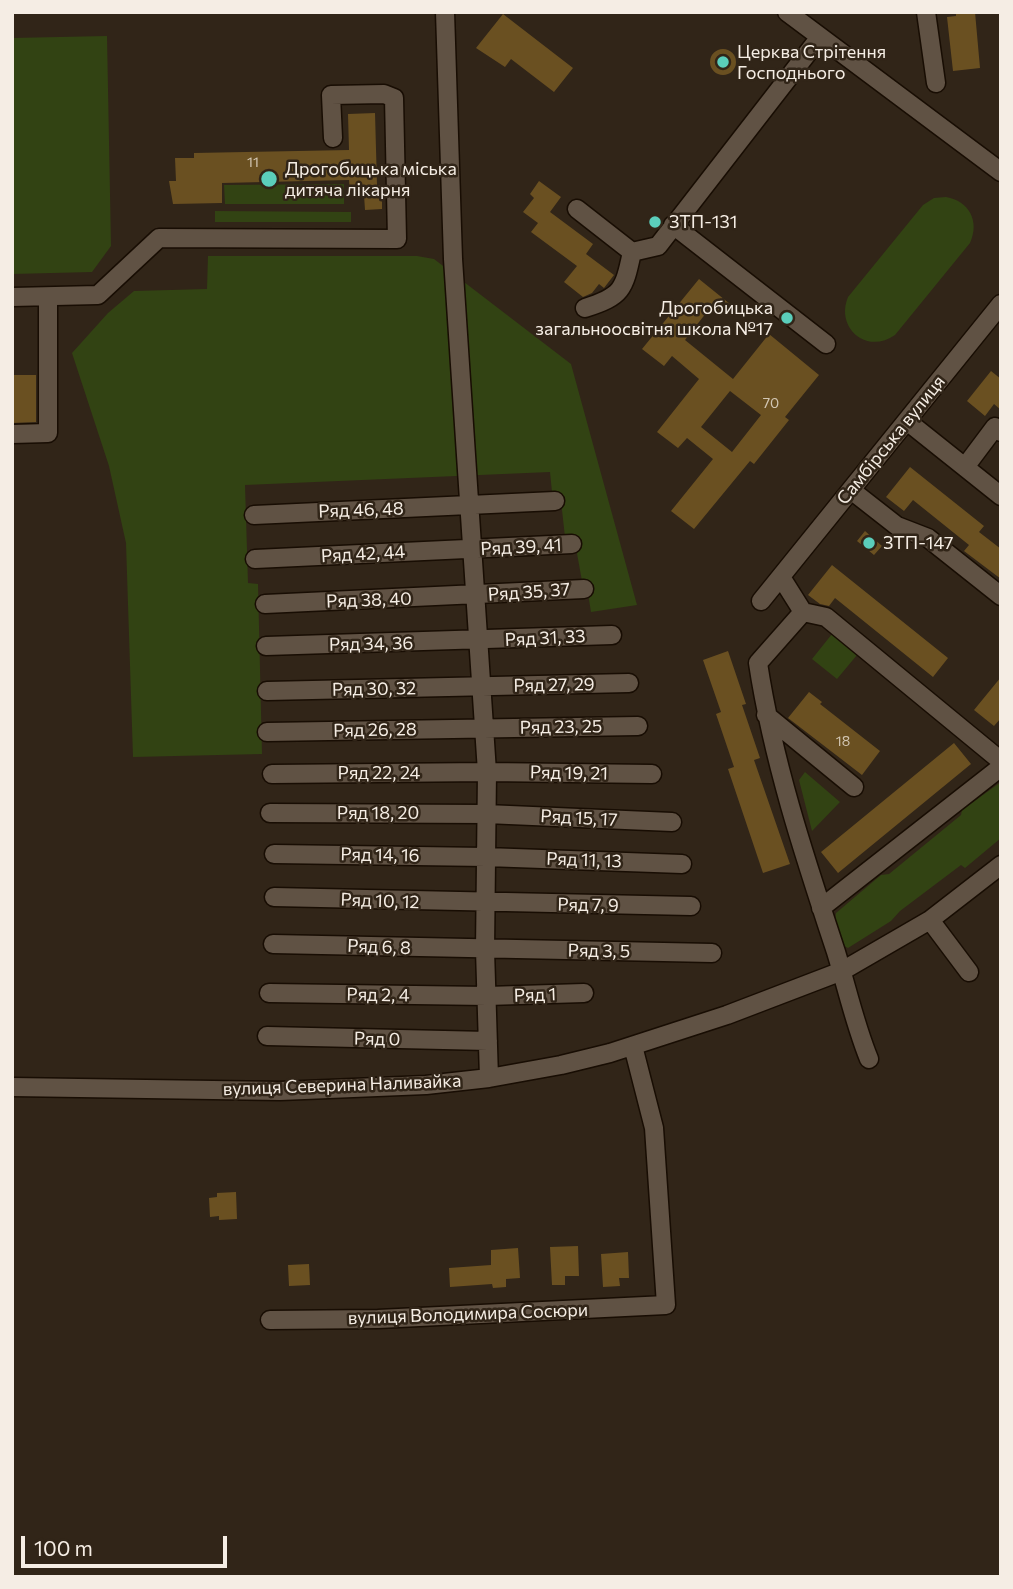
<!DOCTYPE html>
<meta charset="utf-8">
<style>
body{margin:0}
#map{position:relative;width:1013px;height:1589px;overflow:hidden;background:#312518;font-family:Commissioner,sans-serif}
canvas{display:block}
.frame{position:absolute;inset:0;border:14px solid #f5ede4;pointer-events:none}
.scale{position:absolute;left:21px;top:1536px;width:206px;height:32px;box-sizing:border-box;border:4px solid #f5ede4;border-top:0;padding-left:9px;font-size:21px;line-height:24px;white-space:nowrap;color:#f5ede4;-webkit-text-stroke:5px #312518;paint-order:stroke}
</style>
<div id="map">
<canvas width="1013" height="1589"></canvas>
<div class="frame"></div>
<div class="scale">100 m</div>
</div>
<script>
const ctx = document.querySelector('canvas').getContext('2d');
ctx.lineJoin = 'round';
function fill(path, color) {
  ctx.fillStyle = color;
  ctx.fill(path, 'evenodd');
}
function stroke(path, color, width, dash) {
  ctx.strokeStyle = color;
  ctx.lineWidth = width;
  ctx.lineCap = dash ? 'butt' : 'round';
  ctx.setLineDash(dash || []);
  ctx.stroke(path);
}
function write(font, color, halo, rows, align = 'center') {
  ctx.font = font + ' Commissioner,sans-serif';
  ctx.lineWidth = 5;
  ctx.setLineDash([]);
  ctx.textBaseline = 'middle';
  ctx.strokeStyle = halo;
  ctx.fillStyle = color;
  for (const [text, x, y, turn = 0] of rows) {
    ctx.save();
    ctx.translate(x, y);
    ctx.rotate((+turn || 0) * Math.PI / 180);
    ctx.textAlign = isNaN(turn) ? turn : align;
    if (halo) ctx.strokeText(text, 0, 0);
    ctx.fillText(text, 0, 0);
    ctx.restore();
  }
}
fill(new Path2D(`
 M 107,36 L 111,246 L 92,272 L 12,274 L 12,38 Z
 M 344,184 L 344,204 L 225,204 L 224,185 Z
 M 946,197 C 969,201 980,221 970,243 L 895,335 C 867,355 835,328 848,297 L 923,205 L 934,198 Z
 M 215,211 L 351,212 L 351,222 L 215,222 Z
 M 208,256 L 417,256 L 434,259 L 571,364 L 637,605 L 591,612 L 586,581 L 582,581 L 574,537 L 565,537 L 560,492 L 552,492 L 550,472 L 245,485 L 248,583 L 258,584 L 262,754 L 133,757 L 126,543 L 109,466 L 72,353 L 108,313 L 134,291 L 207,289 Z
 M 832,634 L 857,655 L 837,679 L 812,659 Z
 M 805,772 L 840,802 L 812,831 L 799,780 Z
 M 1001,782 L 1001,838 L 965,868 L 961,865 L 900,911 L 891,921 L 848,948 L 844,946 L 835,920 L 836,913 L 881,875 L 889,874 L 961,815 L 962,810 Z`), '#324313');
fill(new Path2D(`
 M 956,12 L 975,12 L 980,68 L 953,71 L 947,17 L 956,16 Z
 M 503,14 L 573,68 L 554,92 L 511,59 L 505,67 L 476,48 Z
 M710 62a13 13 0 1 1 26 0a13 13 0 1 1-26 0Z
 M 375,113 L 377,185 L 382,185 L 382,209 L 365,210 L 364,195 L 350,195 L 349,180 L 222,183 L 222,203 L 173,204 L 169,181 L 176,181 L 175,158 L 194,158 L 194,153 L 349,150 L 348,114 Z
 M 539,181 L 561,197 L 550,212 L 593,244 L 586,254 L 614,275 L 604,288 L 599,284 L 592,293 L 583,297 L 564,282 L 577,266 L 531,232 L 538,223 L 523,212 L 534,198 L 530,194 Z
 M 699,279 L 730,304 L 720,316 L 710,308 L 685,340 L 733,379 L 769,334 L 819,375 L 785,417 L 789,420 L 754,464 L 750,461 L 694,529 L 671,511 L 713,459 L 687,438 L 678,448 L 657,432 L 699,379 L 672,356 L 664,366 L 642,349 ZM 730,391 L 761,415 L 732,452 L 701,427 Z
 M 991,371 L 1001,379 L 1001,410 L 994,404 L 985,416 L 967,401 Z
 M 12,375 L 36,375 L 36,422 L 12,423 Z
 M 910,467 L 984,526 L 979,532 L 1001,549 L 1001,579 L 964,551 L 969,545 L 913,500 L 904,511 L 886,497 Z
 M 865,531 L 882,546 L 874,555 L 857,541 Z
 M 832,565 L 948,658 L 933,677 L 835,598 L 829,606 L 820,604 L 808,595 Z
 M 728,651 L 746,704 L 742,705 L 760,758 L 754,760 L 790,864 L 763,873 L 728,769 L 734,767 L 716,714 L 721,712 L 703,660 Z
 M 1001,677 L 1001,718 L 994,726 L 974,710 Z
 M 809,692 L 822,702 L 820,704 L 880,751 L 862,775 L 788,718 Z
 M 954,743 L 971,764 L 838,873 L 821,852 Z
 M 236,1192 L 237,1219 L 219,1220 L 219,1216 L 210,1217 L 209,1198 L 217,1197 L 217,1193 Z
 M 578,1246 L 579,1276 L 565,1276 L 565,1285 L 552,1285 L 550,1247 Z
 M 518,1248 L 520,1278 L 506,1279 L 506,1287 L 493,1288 L 492,1284 L 450,1287 L 449,1268 L 491,1265 L 491,1250 Z
 M 628,1252 L 629,1278 L 619,1278 L 620,1286 L 603,1287 L 601,1254 Z
 M 309,1264 L 310,1285 L 289,1286 L 288,1265 Z`), '#6a5021');
const minor = new Path2D(`
 M 445,12 L 453,259 L 487,772 L 485,950 L 489,1078
 M 787,12 L 1001,172
 M 926,12 L 936,83
 M 577,209 L 632,252 L 658,246 L 820,37
 M 673,225 L 826,344
 M 12,297 L 98,295 L 159,238 L 397,239 L 394,98 L 384,94 L 331,95 L 333,138
 M 585,308 C 623,296 624,289 632,252
 M 907,421 L 1001,496
 M 12,434 L 48,433 L 48,297
 M 965,467 L 995,427 L 1001,432
 M 851,490 L 897,526 L 928,538 L 1001,596
 M 254,515 L 555,501
 M 255,559 L 572,544
 M 781,577 L 803,612 L 826,617 L 1001,761
 M 761,601 L 1001,304
 M 265,604 L 584,589
 M 803,612 L 758,663 C 773,762 805,858 836,952 C 847,988 855,1025 869,1059
 M 266,646 L 612,635
 M 267,691 L 629,683
 M 766,715 L 854,787
 M 267,732 L 638,726
 M 272,774 L 487,772 L 652,774
 M 270,813 L 486,814 L 672,822
 M 274,854 L 486,857 L 682,864
 M 274,897 L 691,906
 M 821,908 L 1001,767
 M 930,920 L 969,972
 M 273,944 L 712,953
 M 269,993 L 487,996 L 584,993
 M 267,1036 L 488,1041
 M 12,1087 L 280,1091 L 426,1085 L 489,1078 L 561,1065 L 610,1053 L 727,1015 L 842,971 L 930,920 L 1001,865
 M 270,1320 L 378,1319 L 666,1305 L 654,1128 L 633,1046`);
stroke(minor, '#180d03', 21);
stroke(minor, '#605244', 18);
for (const [x, y, r, color] of [
 [723,62,7,"#5bcebb"],
 [269,179,9,"#5bcebb"],
 [655,222,7,"#5bcebb"],
 [787,318,7,"#5bcebb"],
 [869,543,7,"#5bcebb"]
]) {
  const dot = new Path2D();
  dot.arc(x, y, r, 0, 2 * Math.PI);
  ctx.fillStyle = color;
  ctx.fill(dot);
  stroke(dot, '#312518', 2.5);
}
write('14px', '#d2c6b3', null, [
 ["11",253,162],
 ["70",771,403],
 ["18",843,741]
]);
write('18px', '#f5ede4', '#312518', [
 ["Церква Стрітення",737,52],
 ["Господнього",737,73],
 ["Дрогобицька міська",285,169],
 ["дитяча лікарня",285,190],
 ["ЗТП-131",669,222],
 ["Дрогобицька",773,308,"right"],
 ["загальноосвітня школа №17",773,329,"right"],
 ["ЗТП-147",883,543]
], 'left');
write('18px', '#f5ede4', '#312518', [
 ["Самбірська вулиця",891,440,-51],
 ["Ряд 46, 48",361,510,-2],
 ["Ряд 39, 41",521,547,-3],
 ["Ряд 42, 44",363,554,-3],
 ["Ряд 35, 37",529,592,-4],
 ["Ряд 38, 40",369,600,-2],
 ["Ряд 31, 33",545,638,-3],
 ["Ряд 34, 36",371,644,-1],
 ["Ряд 27, 29",554,685,-1],
 ["Ряд 30, 32",374,689,-1],
 ["Ряд 23, 25",561,727,-1],
 ["Ряд 26, 28",375,730,-1],
 ["Ряд 22, 24",379,773],
 ["Ряд 19, 21",569,773,1],
 ["Ряд 18, 20",378,813],
 ["Ряд 15, 17",579,818,3],
 ["Ряд 14, 16",380,855,1],
 ["Ряд 11, 13",584,860,2],
 ["Ряд 10, 12",380,901,2],
 ["Ряд 7, 9",588,905,1],
 ["Ряд 6, 8",379,947,2],
 ["Ряд 3, 5",599,951,1],
 ["Ряд 2, 4",378,995,1],
 ["Ряд 1",535,995,-2],
 ["Ряд 0",377,1039,1],
 ["вулиця Северина Наливайка",342,1085,-2],
 ["вулиця Володимира Сосюри",468,1314,-2]
]);
</script>
